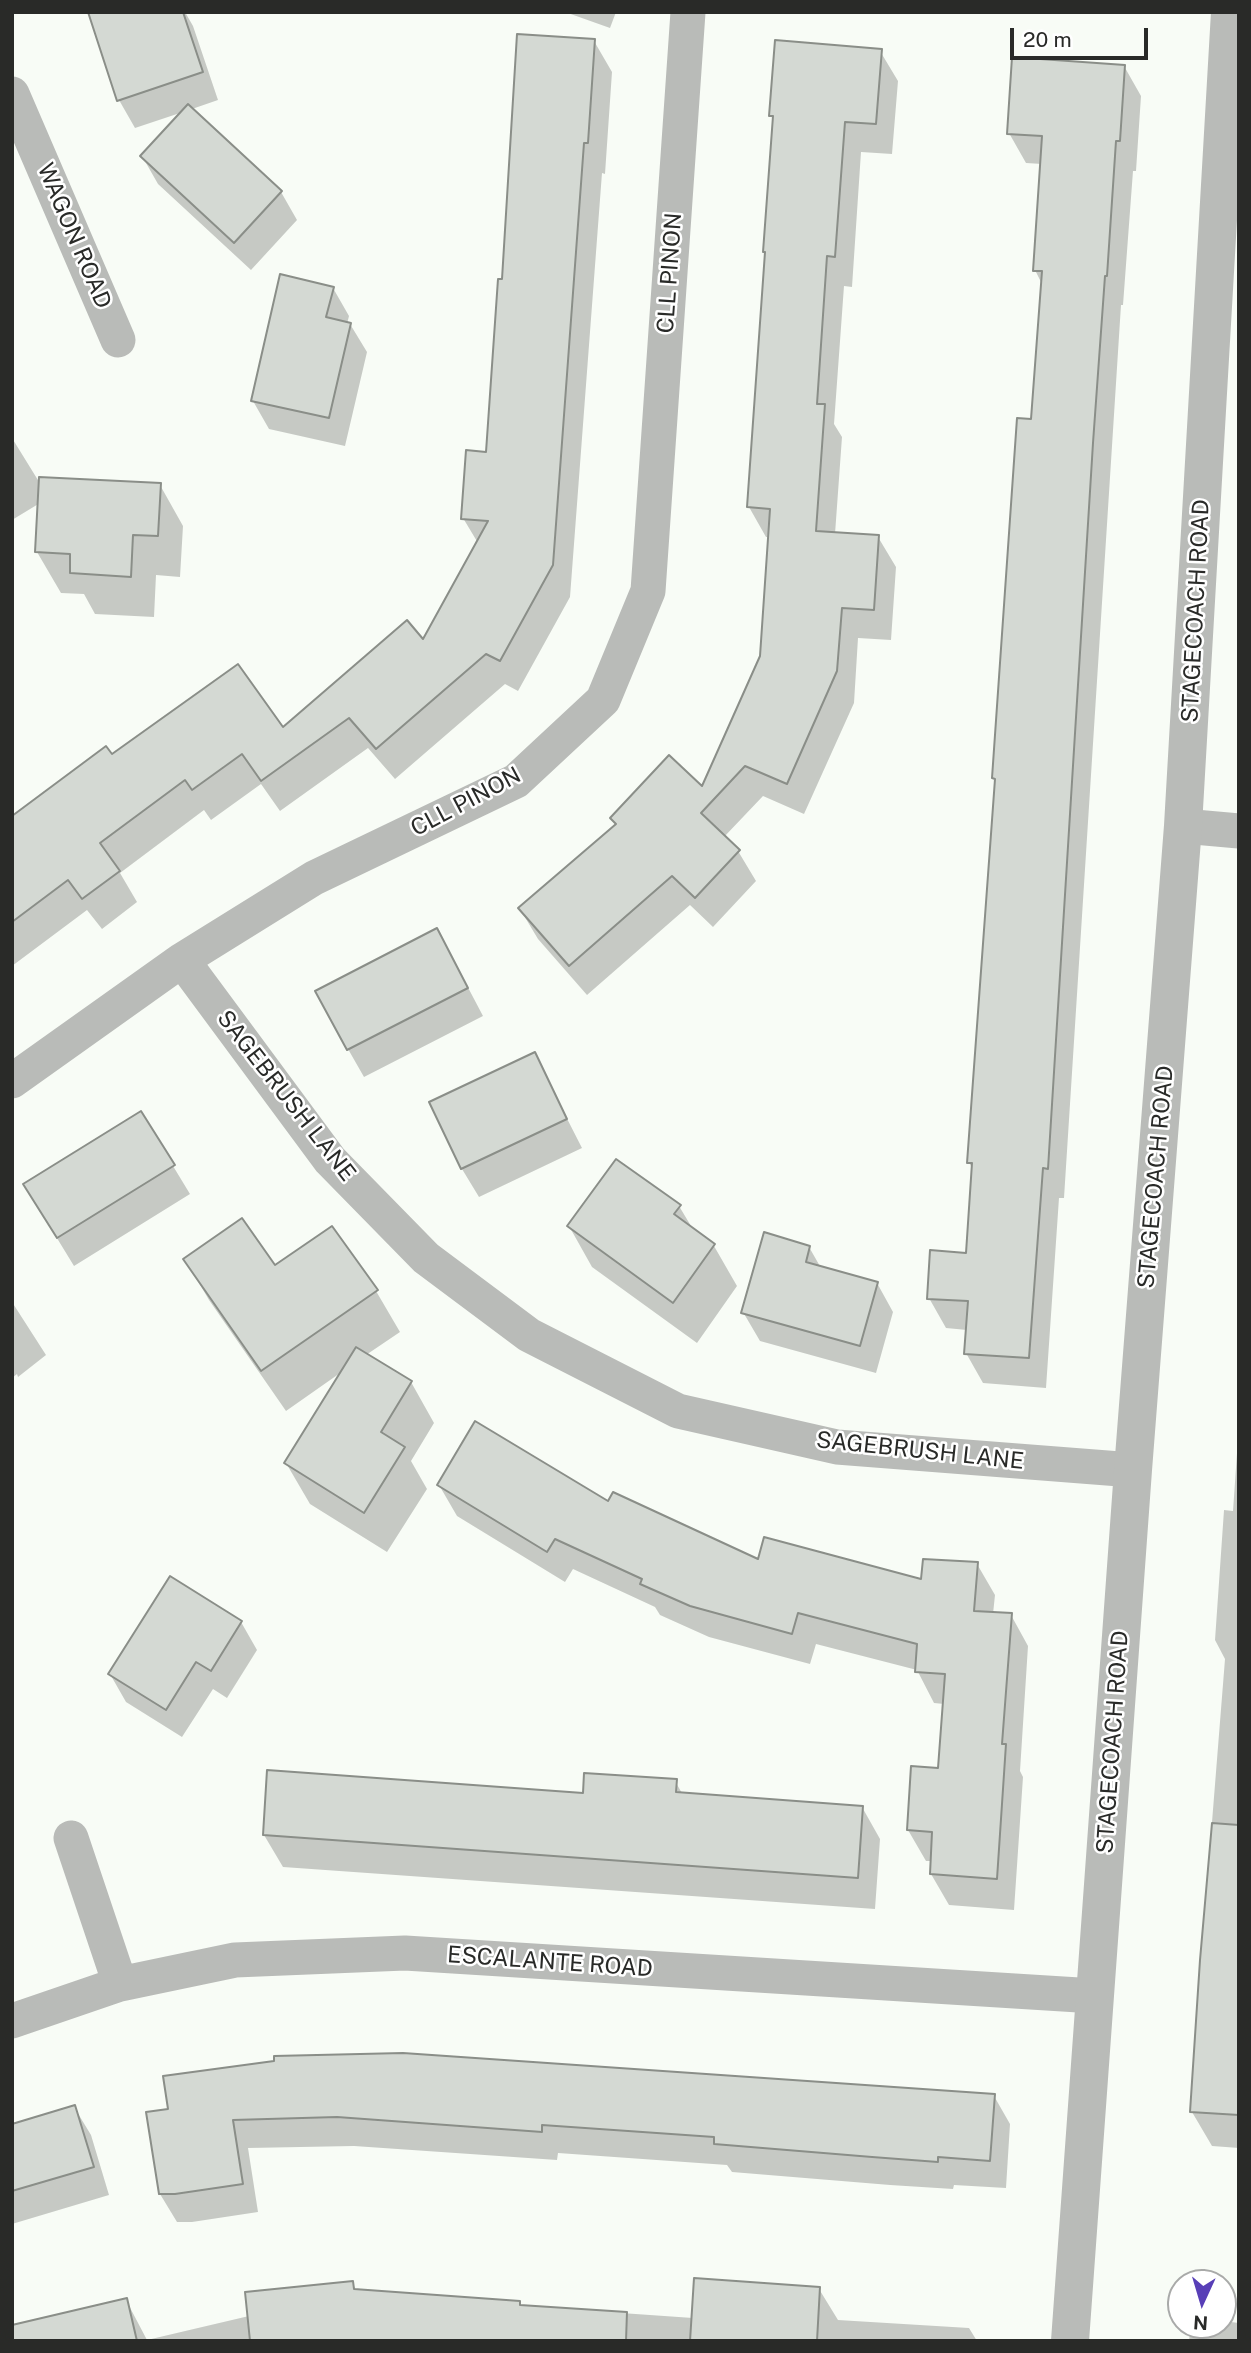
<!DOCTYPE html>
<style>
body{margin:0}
#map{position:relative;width:1251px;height:2353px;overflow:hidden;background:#f8fcf6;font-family:"Public Sans",sans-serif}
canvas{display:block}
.frame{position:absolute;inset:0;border:14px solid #292a28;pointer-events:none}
.north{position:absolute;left:1167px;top:2269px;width:70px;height:70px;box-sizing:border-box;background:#fff;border:2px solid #a9aaa9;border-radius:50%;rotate:184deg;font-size:19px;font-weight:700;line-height:28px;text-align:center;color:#292a28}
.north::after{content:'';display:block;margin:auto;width:24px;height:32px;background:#583fb7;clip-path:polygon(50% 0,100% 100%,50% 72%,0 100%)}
.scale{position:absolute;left:1010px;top:28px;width:138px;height:32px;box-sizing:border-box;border:4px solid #292a28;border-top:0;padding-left:9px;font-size:21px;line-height:24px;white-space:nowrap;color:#292a28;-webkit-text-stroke:5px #fff;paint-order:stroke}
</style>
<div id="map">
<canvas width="1251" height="2353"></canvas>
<div class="frame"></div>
<div class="north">N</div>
<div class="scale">20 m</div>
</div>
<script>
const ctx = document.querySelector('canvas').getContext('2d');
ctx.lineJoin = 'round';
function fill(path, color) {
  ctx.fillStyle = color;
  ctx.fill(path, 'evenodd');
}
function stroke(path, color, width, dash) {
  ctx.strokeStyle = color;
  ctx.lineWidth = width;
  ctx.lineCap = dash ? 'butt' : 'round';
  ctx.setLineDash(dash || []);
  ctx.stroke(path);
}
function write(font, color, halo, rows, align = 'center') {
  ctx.font = font + ' "Public Sans",sans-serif';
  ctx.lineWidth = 5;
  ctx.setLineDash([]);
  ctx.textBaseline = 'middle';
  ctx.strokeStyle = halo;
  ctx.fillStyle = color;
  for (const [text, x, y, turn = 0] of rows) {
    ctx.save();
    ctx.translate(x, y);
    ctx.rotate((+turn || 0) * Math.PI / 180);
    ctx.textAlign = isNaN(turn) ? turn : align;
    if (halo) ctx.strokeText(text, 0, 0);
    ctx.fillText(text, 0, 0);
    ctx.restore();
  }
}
fill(new Path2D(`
 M 90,12 L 185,12 L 193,26 L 218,100 L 192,109 L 281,192 L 297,220 L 251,270 L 158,184 L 142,156 L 183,112 L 135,128 L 119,100 Z
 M 565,12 L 616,12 L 610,28 Z
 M 594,41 L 612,72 L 605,174 L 602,173 L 570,597 L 518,691 L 505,684 L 395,779 L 368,748 L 280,811 L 261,784 L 211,820 L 204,810 L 120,873 L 137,902 L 102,929 L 87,910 L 12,966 L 12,843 L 112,756 L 283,729 L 424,642 L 478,543 L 463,518 L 488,454 L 504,281 Z
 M 880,51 L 898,81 L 892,154 L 861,152 L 852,287 L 844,286 L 834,424 L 842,437 L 835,534 L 878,537 L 896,567 L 891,640 L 858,638 L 854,703 L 804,814 L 763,796 L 724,837 L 738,851 L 756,881 L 713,927 L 690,905 L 587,995 L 538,939 L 520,909 L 616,826 L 612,818 L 703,789 L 762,657 L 770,537 L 766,537 L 749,507 L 774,121 L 771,116 Z
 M 1124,66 L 1141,96 L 1136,171 L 1133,171 L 1123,305 L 1121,305 L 1064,1198 L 1059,1198 L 1046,1388 L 983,1383 L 966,1353 L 967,1330 L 946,1328 L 929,1298 L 968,1254 L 974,1170 L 969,1163 L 997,783 L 994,778 L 1033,421 L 1042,284 L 1035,270 L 1042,164 L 1026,163 L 1009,133 Z
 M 333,288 L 349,316 L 347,324 L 350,324 L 367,352 L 345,446 L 269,429 L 253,401 Z
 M 12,438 L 41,485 L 160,485 L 183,526 L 180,577 L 156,575 L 154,617 L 95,614 L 84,594 L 61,593 L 37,552 L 40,503 L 12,520 Z
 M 453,959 L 483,1016 L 364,1077 L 348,1049 Z
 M 534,1054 L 582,1148 L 479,1197 L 462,1169 L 431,1103 Z
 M 173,1166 L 190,1194 L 74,1266 L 41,1212 Z
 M 679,1206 L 694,1231 L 714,1246 L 737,1286 L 697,1343 L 592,1267 L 569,1226 Z
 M 332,1228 L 376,1291 L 400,1332 L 366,1355 L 411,1382 L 434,1423 L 411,1461 L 427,1489 L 387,1552 L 310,1504 L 286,1463 L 343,1371 L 286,1411 L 209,1300 L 185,1259 L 275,1268 Z
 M 809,1247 L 821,1268 L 877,1283 L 893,1312 L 876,1373 L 760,1341 L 743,1312 Z
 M 12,1302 L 46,1355 L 18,1377 L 17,1374 L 12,1378 Z
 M 1239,1424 L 1239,2148 L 1212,2146 L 1192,2112 L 1201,1960 L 1225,1659 L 1215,1640 L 1224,1510 L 1233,1511 Z
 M 439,1485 L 609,1504 L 759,1562 L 923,1581 L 977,1564 L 995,1595 L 993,1614 L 1011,1615 L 1028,1646 L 1020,1771 L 1023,1777 L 1014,1910 L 949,1905 L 931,1874 L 932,1861 L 926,1861 L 908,1830 L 940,1770 L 944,1704 L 934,1703 L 917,1670 L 816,1644 L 810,1664 L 709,1637 L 660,1615 L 655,1607 L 573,1569 L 565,1582 L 457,1516 Z
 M 241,1622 L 257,1650 L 227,1698 L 213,1689 L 182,1737 L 126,1702 L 110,1674 Z
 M 675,1781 L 683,1795 L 862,1807 L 880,1839 L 875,1909 L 283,1867 L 264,1835 Z
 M 994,2096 L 1010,2124 L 1006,2188 L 954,2185 L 953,2189 L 890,2185 L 732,2172 L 727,2165 L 558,2153 L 557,2160 L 354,2146 L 248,2148 L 258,2212 L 192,2222 L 177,2222 L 160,2194 L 148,2114 Z
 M 74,2107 L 91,2135 L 109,2195 L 12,2224 L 12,2126 Z
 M 352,2283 L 357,2291 L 519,2302 L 521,2306 L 693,2318 L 819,2289 L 838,2320 L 969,2328 L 977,2341 L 74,2341 L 126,2300 L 147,2340 L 249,2316 Z
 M 1223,2321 L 1239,2323 L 1239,2341 L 1189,2341 L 1191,2325 L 1223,2325 Z`), '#0003');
const building = new Path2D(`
 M 88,12 L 183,12 L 203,72 L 117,101 Z
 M 517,34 L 595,39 L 588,143 L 584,143 L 553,565 L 500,661 L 486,654 L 376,749 L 349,718 L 261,781 L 242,754 L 192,790 L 185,780 L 100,843 L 120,871 L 82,899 L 68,880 L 12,922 L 12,816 L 106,746 L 112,754 L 238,664 L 283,727 L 407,620 L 423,639 L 488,521 L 461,519 L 466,450 L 486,452 L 498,279 L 502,279 Z
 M 775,40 L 882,49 L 876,124 L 845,122 L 835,257 L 827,256 L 817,404 L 825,404 L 816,531 L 879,535 L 874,610 L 842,608 L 837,671 L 787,784 L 745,766 L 701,813 L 740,850 L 695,898 L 672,876 L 569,966 L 518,908 L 616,824 L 610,818 L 669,755 L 702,786 L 760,656 L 770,509 L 747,507 L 765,252 L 763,252 L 773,116 L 769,116 Z
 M 1012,57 L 1125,65 L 1120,141 L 1116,141 L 1107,276 L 1105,276 L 1093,443 L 1048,1169 L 1043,1168 L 1029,1358 L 964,1354 L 968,1301 L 927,1299 L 930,1250 L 966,1253 L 972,1163 L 967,1163 L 995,779 L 992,778 L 1017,418 L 1031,419 L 1042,271 L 1033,271 L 1042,136 L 1007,134 Z
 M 188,104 L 282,191 L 234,243 L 140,156 Z
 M 280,274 L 334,287 L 326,317 L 351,323 L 329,418 L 251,401 Z
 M 39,477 L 161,483 L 158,536 L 133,535 L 131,577 L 70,573 L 70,554 L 35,552 Z
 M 437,928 L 468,988 L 347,1050 L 315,991 Z
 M 535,1052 L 567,1119 L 461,1169 L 429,1102 Z
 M 141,1111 L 175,1165 L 57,1238 L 23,1184 Z
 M 616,1159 L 681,1205 L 674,1214 L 715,1244 L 673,1303 L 567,1226 Z
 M 242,1218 L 275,1265 L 332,1226 L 378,1290 L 261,1371 L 183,1259 Z
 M 764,1232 L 810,1246 L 806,1262 L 878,1282 L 860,1346 L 741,1313 Z
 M 356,1347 L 412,1381 L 381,1432 L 405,1447 L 364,1513 L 284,1463 Z
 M 475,1421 L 608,1501 L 613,1492 L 758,1559 L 764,1537 L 921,1579 L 923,1559 L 978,1562 L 974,1611 L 1012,1613 L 1002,1744 L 1006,1744 L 997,1879 L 930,1874 L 932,1832 L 907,1830 L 911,1766 L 938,1768 L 945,1674 L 915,1672 L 917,1644 L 798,1613 L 792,1634 L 690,1606 L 640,1584 L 642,1579 L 555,1539 L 547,1552 L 437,1485 Z
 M 170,1576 L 242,1621 L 211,1671 L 196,1662 L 166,1710 L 108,1674 Z
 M 267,1770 L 583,1793 L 584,1773 L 677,1779 L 676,1792 L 863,1806 L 858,1878 L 263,1835 Z
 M 1212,1823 L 1239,1825 L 1239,2115 L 1190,2112 L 1200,1960 Z
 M 403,2053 L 995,2094 L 990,2161 L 938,2157 L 938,2162 L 872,2157 L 714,2144 L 714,2137 L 542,2125 L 542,2132 L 337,2117 L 233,2120 L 243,2184 L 175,2194 L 159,2194 L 146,2112 L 168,2109 L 163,2076 L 274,2061 L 274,2056 Z
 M 75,2105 L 94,2167 L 12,2191 L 12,2124 Z
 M 694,2278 L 820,2287 L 817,2341 L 690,2341 Z
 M 353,2281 L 354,2289 L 520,2301 L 520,2305 L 627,2312 L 626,2341 L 250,2341 L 245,2292 Z
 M 127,2298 L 137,2341 L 12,2341 L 12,2325 Z`);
fill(building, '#d4d9d3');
stroke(building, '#8a8e88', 2);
stroke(new Path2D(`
 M 12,94 L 118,340
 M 1183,826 L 1239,831
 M 182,960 L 330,1160 L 426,1258 L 529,1335 L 678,1411 L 837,1447 L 1133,1470
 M 12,1081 L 182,960 L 314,878 L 516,781 L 603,700 L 648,591 L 688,12
 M 71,1838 L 120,1984
 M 12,2021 L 120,1984 L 235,1960 L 405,1953 L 1095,1996`), '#b9bbb8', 35);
stroke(new Path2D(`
 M 1070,2341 L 1133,1470 L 1183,826 L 1230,12`), '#b9bbb8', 38);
write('23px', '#292a28', '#fff', [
 ["WAGON ROAD",74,236,67],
 ["CLL PINON",670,273,-86],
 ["STAGECOACH ROAD",1196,611,-87],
 ["CLL PINON",466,802,-28],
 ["SAGEBRUSH LANE",286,1096,52],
 ["STAGECOACH ROAD",1156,1177,-85],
 ["SAGEBRUSH LANE",920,1451,6],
 ["STAGECOACH ROAD",1113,1742,-86],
 ["ESCALANTE ROAD",550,1962,4]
]);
</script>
